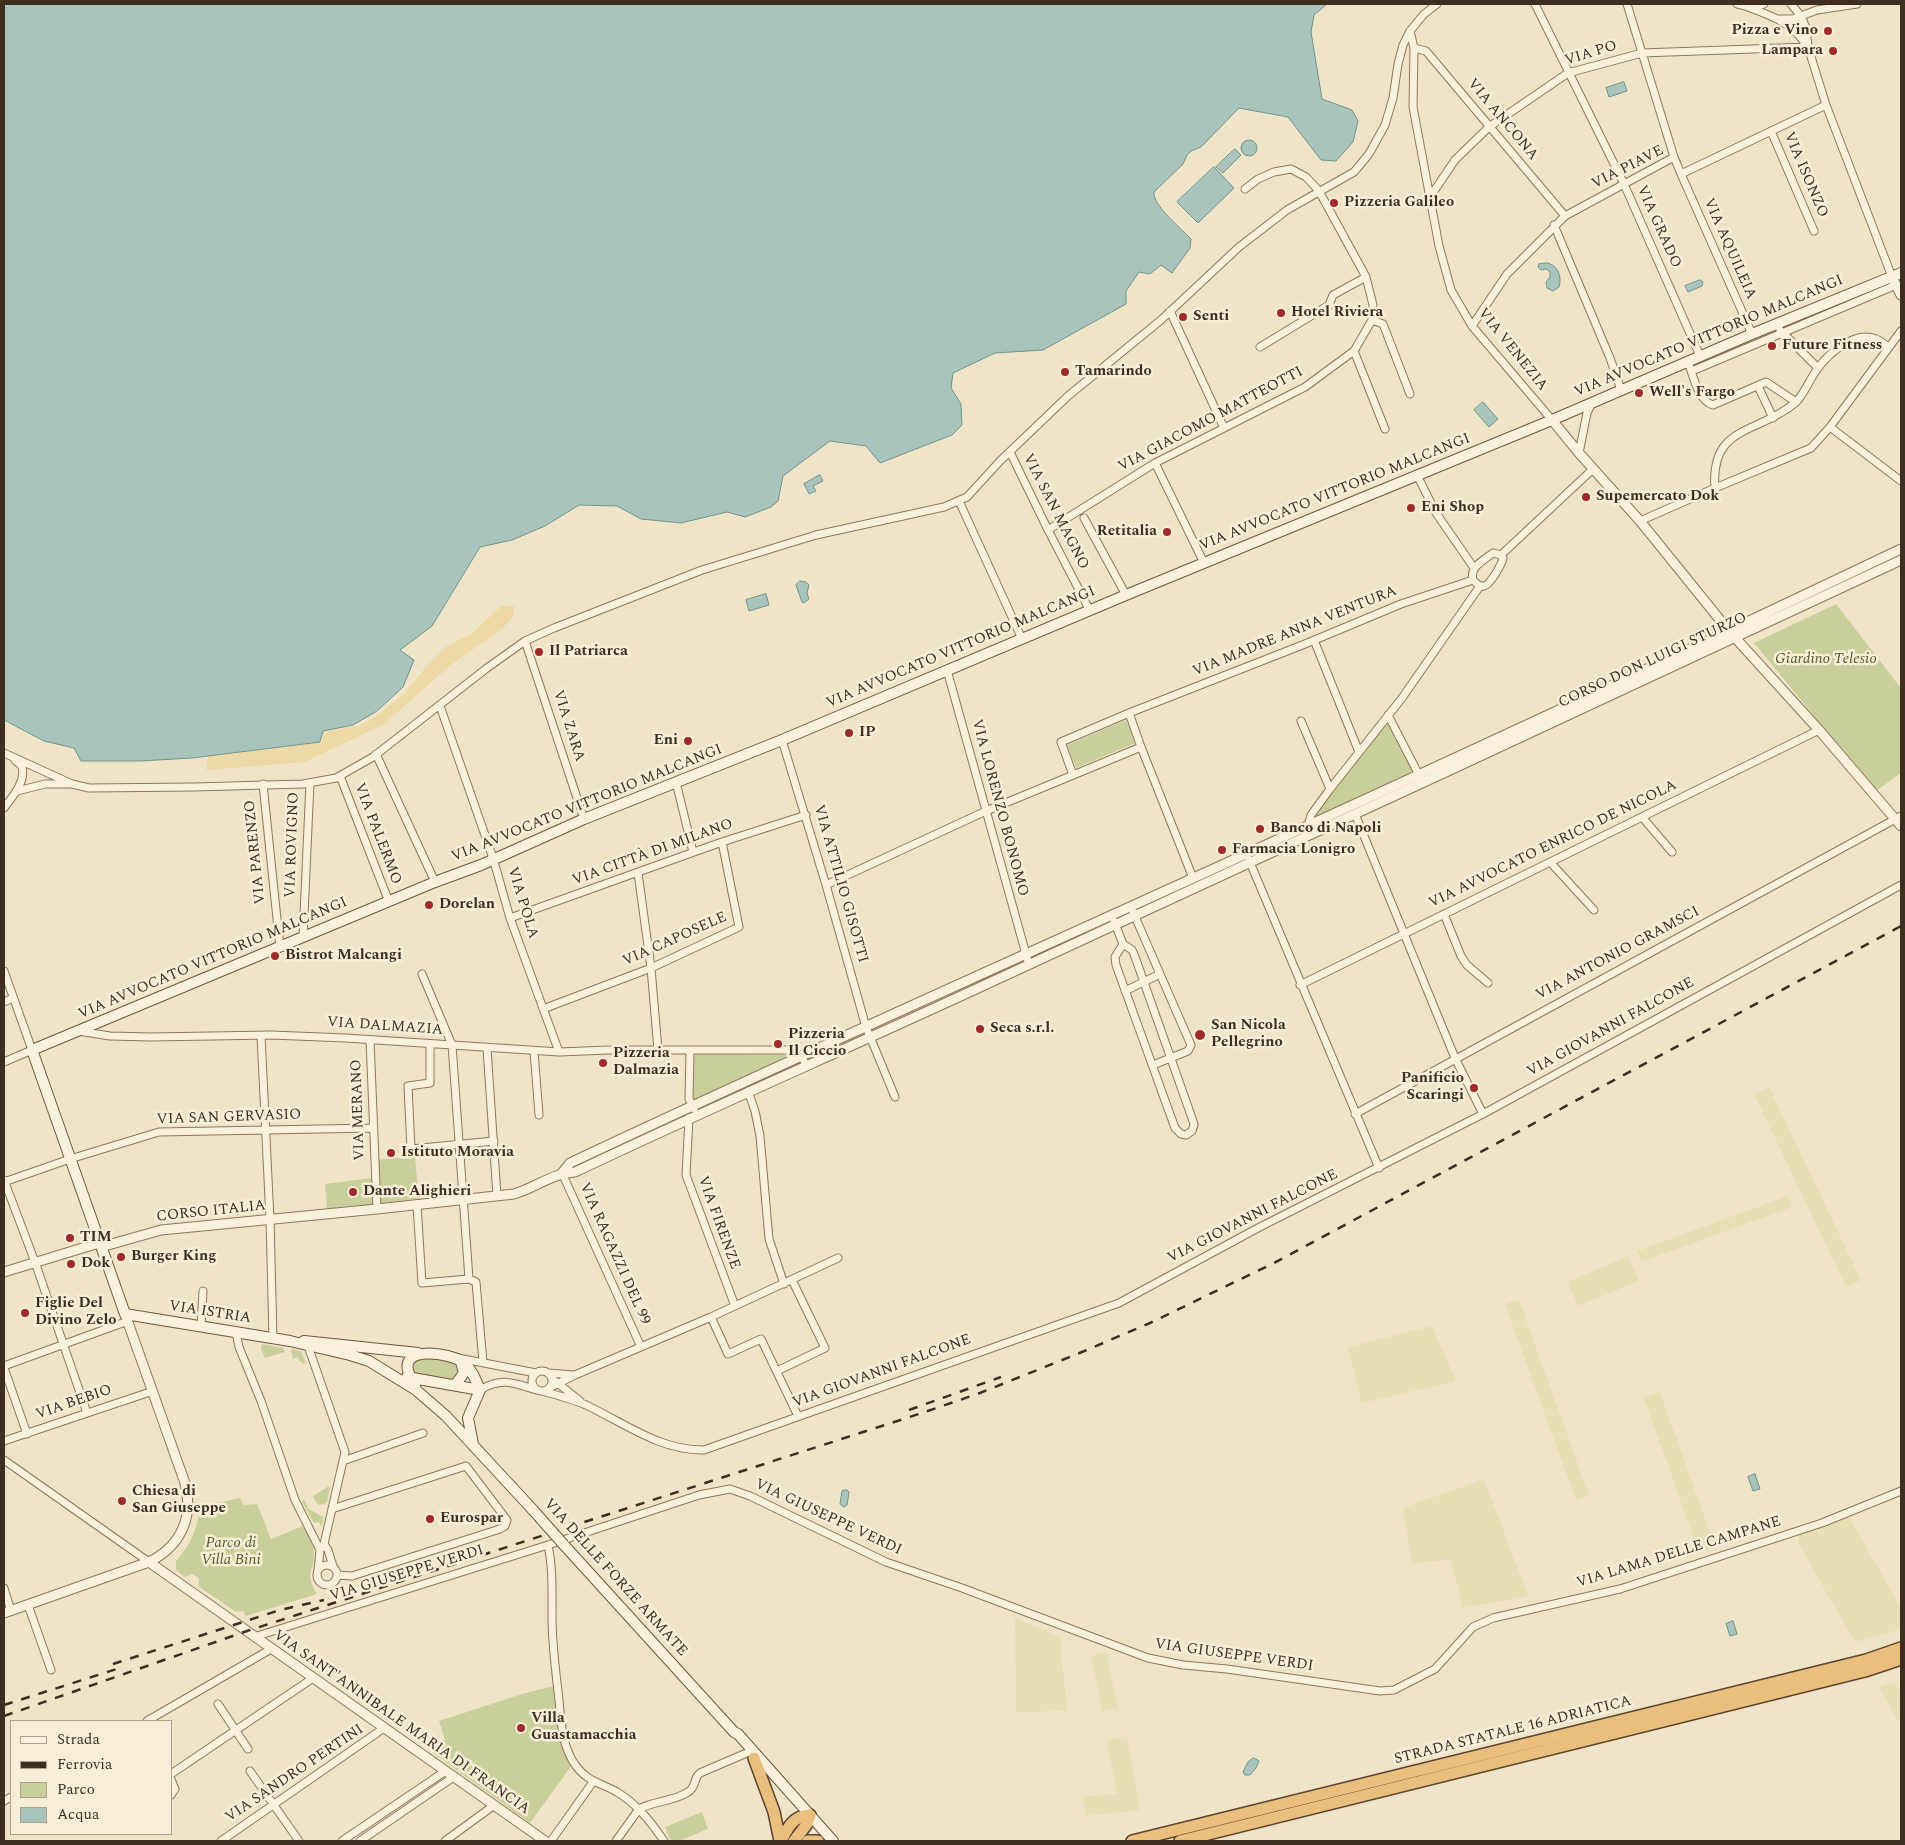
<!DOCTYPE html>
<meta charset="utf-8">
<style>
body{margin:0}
#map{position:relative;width:1905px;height:1845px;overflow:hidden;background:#f0e4c8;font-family:Spectral,serif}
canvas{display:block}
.frame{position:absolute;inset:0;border:5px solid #3d2e20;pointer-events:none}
.legend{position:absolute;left:10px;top:1720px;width:162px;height:115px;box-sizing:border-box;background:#f7eed8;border:1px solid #ada18e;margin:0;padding:6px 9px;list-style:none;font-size:15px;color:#3d2e20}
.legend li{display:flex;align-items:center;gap:10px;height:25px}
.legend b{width:25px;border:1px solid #ada18e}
</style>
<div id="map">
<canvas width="1905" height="1845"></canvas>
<div class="frame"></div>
<ul class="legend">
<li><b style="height:6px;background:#faf1dc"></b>Strada</li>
<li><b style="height:6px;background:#3d2e20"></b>Ferrovia</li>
<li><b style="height:14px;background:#c9cf9b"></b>Parco</li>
<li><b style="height:14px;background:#a9c4bc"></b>Acqua</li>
</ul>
</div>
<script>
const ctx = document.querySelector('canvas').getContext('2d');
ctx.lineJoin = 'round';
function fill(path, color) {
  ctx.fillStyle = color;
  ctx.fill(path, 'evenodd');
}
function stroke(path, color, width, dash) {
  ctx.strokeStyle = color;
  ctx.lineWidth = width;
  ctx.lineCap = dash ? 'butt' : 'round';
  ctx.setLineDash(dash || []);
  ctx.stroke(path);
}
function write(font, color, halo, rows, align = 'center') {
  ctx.font = font + ' Spectral,serif';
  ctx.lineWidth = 5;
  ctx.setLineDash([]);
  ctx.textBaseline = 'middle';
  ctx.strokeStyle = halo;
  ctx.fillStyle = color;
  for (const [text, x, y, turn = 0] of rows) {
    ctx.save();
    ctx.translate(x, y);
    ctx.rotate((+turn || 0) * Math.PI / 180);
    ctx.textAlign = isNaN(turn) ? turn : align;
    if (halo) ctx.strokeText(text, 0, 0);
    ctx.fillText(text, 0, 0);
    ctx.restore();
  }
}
fill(new Path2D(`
 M 1769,1087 L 1861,1280 L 1846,1287 L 1754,1094 Z
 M 1788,1196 L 1792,1207 L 1641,1262 L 1637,1251 Z
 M 1628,1256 L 1639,1281 L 1578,1306 L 1568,1282 Z
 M 1519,1300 L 1589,1495 L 1576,1500 L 1505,1304 Z
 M 1432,1326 L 1456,1381 L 1362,1403 L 1348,1347 Z
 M 1660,1392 L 1715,1547 L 1699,1553 L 1644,1398 Z
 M 1484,1479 L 1528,1596 L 1463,1608 L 1451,1560 L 1412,1563 L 1403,1508 Z
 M 1849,1517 L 1901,1608 L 1901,1629 L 1855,1642 L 1798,1543 L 1798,1535 Z
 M 1015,1618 L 1060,1637 L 1067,1711 L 1016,1712 Z
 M 1106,1652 L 1118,1708 L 1103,1712 L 1091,1656 Z
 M 1894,1682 L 1901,1694 L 1901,1726 L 1879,1687 Z
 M 1127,1736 L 1140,1810 L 1085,1816 L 1084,1797 L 1117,1794 L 1107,1740 Z`), '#e6deb5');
fill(new Path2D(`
 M 1836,604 L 1901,688 L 1901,773 L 1876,791 L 1754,643 Z
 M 1126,720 L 1136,743 L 1076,768 L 1067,745 Z
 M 1388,721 L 1414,772 L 1314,820 L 1315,813 Z
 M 694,1054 L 790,1055 L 793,1056 L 694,1100 L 693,1097 Z
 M 415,1156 L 419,1201 L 327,1210 L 325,1184 L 378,1177 L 377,1160 Z
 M 262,1344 L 283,1348 L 285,1352 L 265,1358 L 261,1349 Z
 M 291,1349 L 301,1351 L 306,1363 L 303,1364 L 302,1361 L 300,1362 L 298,1357 L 293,1359 Z
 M 421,1357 L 455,1362 L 459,1365 L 459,1377 L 452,1380 L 415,1374 L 413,1366 L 415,1361 Z
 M 329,1486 L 330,1488 L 327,1502 L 322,1505 L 317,1504 L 313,1496 Z
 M 240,1498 L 243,1505 L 257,1504 L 271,1539 L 303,1526 C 307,1534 314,1543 314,1552 C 315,1574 303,1569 317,1594 L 246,1616 L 243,1611 L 236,1612 L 198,1586 L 199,1578 L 192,1574 L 185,1577 L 176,1570 L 176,1561 C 191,1545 197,1528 200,1507 Z
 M 304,1500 L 309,1509 L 323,1517 L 322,1526 L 318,1522 L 314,1523 L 303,1504 L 302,1501 Z
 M 554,1686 L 572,1765 L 530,1823 L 433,1753 L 430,1745 L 445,1740 L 439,1721 L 522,1694 Z
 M 702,1812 L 708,1829 L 679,1841 L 671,1841 L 665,1827 Z`), '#c9cf9b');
fill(new Path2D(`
 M 501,606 L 514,606 L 513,617 L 502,629 L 452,664 L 384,724 L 305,762 L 206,770 L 208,757 L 322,742 L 324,732 L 361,725 L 381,713 L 406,692 L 425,668 L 446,647 L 474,632 Z`), '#ecd9a5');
const water = new Path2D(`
 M 4,4 L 1327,4 L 1314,15 L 1311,32 L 1322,99 L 1352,110 L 1358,121 L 1353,142 L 1336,161 L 1321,160 L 1288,117 L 1239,108 L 1201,147 L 1191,151 L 1187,155 L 1183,164 L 1154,192 C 1152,205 1182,229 1191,239 L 1190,248 L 1172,273 L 1161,265 L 1150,274 L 1139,272 L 1126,291 L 1126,304 L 1043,350 L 995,353 L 953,373 L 951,388 L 961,404 L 962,425 L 952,435 L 880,463 L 866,446 L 830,441 L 783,476 L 778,501 L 771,507 L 745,517 L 727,512 L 681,523 L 641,519 L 617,506 L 579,505 L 545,526 L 512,540 L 480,547 L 432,626 L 400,650 L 414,660 L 403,687 L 377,711 L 353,725 L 323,731 L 320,742 L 192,758 L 140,761 L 81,761 L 74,748 L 44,741 L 4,720 Z
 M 1624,82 L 1627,91 L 1609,97 L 1606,88 Z
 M1241 148a8 8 0 1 1 16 0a8 8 0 1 1-16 0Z
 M 1235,149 L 1241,155 L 1223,173 L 1216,167 Z
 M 1214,167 L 1234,188 L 1198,223 L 1177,202 Z
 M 1548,263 C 1558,266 1562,276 1559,287 L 1553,291 L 1547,288 L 1546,282 L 1550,277 L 1550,272 L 1546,269 L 1541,270 L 1538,267 L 1539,264 Z
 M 1700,280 L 1703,282 L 1702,286 L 1688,292 L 1685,286 Z
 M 1483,402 L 1498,419 L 1489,427 L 1474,410 Z
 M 820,475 L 823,481 L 813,486 L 816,491 L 809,494 L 804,484 Z
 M 800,581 L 806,582 L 809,585 L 807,593 L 809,599 L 804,603 L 802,602 L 796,585 Z
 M 766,594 L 769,605 L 749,611 L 746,600 Z
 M 1755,1474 L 1760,1489 L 1753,1491 L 1748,1477 Z
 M 847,1490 L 849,1492 L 847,1505 L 844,1507 L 840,1504 L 842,1491 Z
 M 1733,1621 L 1737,1634 L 1730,1636 L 1726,1624 Z
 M 1254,1758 L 1259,1761 L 1256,1768 L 1250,1775 L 1245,1775 L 1243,1772 L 1248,1762 Z`);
fill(water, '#a9c4bc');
stroke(water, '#6f938a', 1);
const minor = new Path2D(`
 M 1535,4 L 1624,184 L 1700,356
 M 1627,4 L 1674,157
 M 1737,4 C 1746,7 1755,8 1764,4
 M 1791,4 L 1801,16 L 1806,28 L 1808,47 L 1826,105 L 1892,277
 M 1745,6 C 1769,15 1792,22 1806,45
 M 1777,19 L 1793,19 L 1817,10 L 1857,4
 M 1410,31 L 1414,48 L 1413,107 L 1439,246 L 1451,290 L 1472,326 L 1552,420
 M 1414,48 L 1426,51 L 1565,216
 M 1771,131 L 1814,231
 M 1681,174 L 1752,334
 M 1245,189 L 1258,179 L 1274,172 L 1291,169 L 1306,177 L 1319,191 L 1366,277 L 1373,305 L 1372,320 L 1383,324 L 1410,394
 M 1430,197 L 1455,160 L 1489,127 L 1568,73 L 1642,53 L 1808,47
 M 1554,225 L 1610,358 L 1621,390
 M 1170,311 L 1224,428
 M 1472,326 L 1507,274 L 1565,216 L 1674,157 L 1681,174 L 1826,105
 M 1780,330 L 1818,368
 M 1260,347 L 1329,305 L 1333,295 L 1366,277
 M 1354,351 L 1385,429
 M 1688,362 C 1693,375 1698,401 1713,405 L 1766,382 L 1796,402
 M 1692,371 L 1896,285
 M 1758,386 L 1773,418
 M 1830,427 L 1901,481
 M 1010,452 L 1048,530 L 1090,611
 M 1579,453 L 1587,413 L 1592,403
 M 1155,463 L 1204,563
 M 1417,475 L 1436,513 L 1474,568
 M 1715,488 C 1710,425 1758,434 1795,403 C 1803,396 1809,381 1816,371 C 1827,354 1855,330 1876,339 C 1880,340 1885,345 1889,347
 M 959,501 L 1022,639
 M 1084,518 L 1126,595
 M 1640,521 L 1715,488 L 1811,448 L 1830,427 L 1901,331
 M 1048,530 L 1155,463 L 1305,387 L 1354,351 L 1372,320
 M 1493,553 L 1501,555 L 1503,558 C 1502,564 1490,585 1484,586 C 1479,587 1476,583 1473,580 C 1469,567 1484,560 1493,553 Z
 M 1501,555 L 1593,469
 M 1314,640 L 1359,752
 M 525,641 L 584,819
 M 947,670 L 1029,965
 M 440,706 L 493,858 L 510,918 L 559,1052
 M 1129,713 L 1305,644 L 1401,604 L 1473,580
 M 1388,715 L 1420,777
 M 1301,721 L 1330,789
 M 782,740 L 826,885 L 866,1027 L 895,1097
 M 1141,747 L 1193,878
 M 4,753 L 72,784 L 89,788 L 194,787 L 303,784 L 336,778 L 373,757 L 487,668 L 525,641 L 554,628 L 702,570 L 816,535 L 944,507 L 967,497 L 1000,461 L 1068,396 L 1161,320 L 1239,247 L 1287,210 L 1354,172 L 1369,154 L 1385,125 L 1393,98 L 1398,64 L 1403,45 L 1410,31 L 1424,14 L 1437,4
 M 376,754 L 435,882
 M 340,776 L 389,902
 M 676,782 L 693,852
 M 263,784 L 280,948
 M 17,791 L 45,784 L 69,784
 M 4,808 C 13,796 26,782 22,766 L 15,760
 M 1355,814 L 1455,1058 L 1483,1114
 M 1642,817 L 1672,852
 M 1308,826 L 1311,815 L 1330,789 L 1402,698 L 1480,586
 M 1249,860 L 1379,1168
 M 1550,862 L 1594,910
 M 638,873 L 651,968 L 658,1050
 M 826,885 L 986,811 L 1141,747 L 1129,713 L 1061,742 L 1073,775
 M 1133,912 L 1191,1045 L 1188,1051 L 1153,1065
 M 1444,914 L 1461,956 L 1467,965 L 1488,983
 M 510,918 L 722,842 L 806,815
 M 1114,921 L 1123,944
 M 303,937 L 310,783
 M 1123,944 L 1132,950 L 1134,954 L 1193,1121 L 1194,1125 L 1192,1131 L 1186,1135 L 1181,1134 L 1175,1128 L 1116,965 L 1115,957 Z
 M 4,971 L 32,1050 L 4,1062
 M 422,974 L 452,1045 L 469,1279
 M 1300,985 L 1819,730
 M 1125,991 L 1160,974
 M 4,1002 L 13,998
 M 543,1009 L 651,968 L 739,927 L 722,842
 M 78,1031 L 110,1036 L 151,1037 L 271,1035 L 346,1038 L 559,1052 L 609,1050 L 792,1050 L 802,1057 L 806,1065
 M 261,1036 L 270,1219 L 273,1338
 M 370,1040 L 377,1209
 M 430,1044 L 430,1083 L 408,1086 L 411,1149 L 494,1141
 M 487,1048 L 497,1196
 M 690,1050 L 689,1099 L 694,1109
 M 534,1051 L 539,1115
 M 748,1091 L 755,1111 L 760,1136 L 769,1239 L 784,1284
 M 1355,1114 L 1901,816
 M 689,1118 L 686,1175 L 735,1306
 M 562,1173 L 641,1347
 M 4,1180 L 35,1262 L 87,1413
 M 4,1182 L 70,1159 L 159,1132 L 373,1128
 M 417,1205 L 422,1283 L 469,1279
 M 469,1279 L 476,1282 L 483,1362
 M 711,1317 L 728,1354 L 761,1339 L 798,1416
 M 201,1327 L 203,1291
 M 236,1332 L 239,1347 L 261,1401 L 295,1500 L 320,1550
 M 308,1346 L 345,1452 L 324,1544 L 320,1550 L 318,1570
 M 458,1358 L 536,1373
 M 4,1366 L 128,1321
 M 4,1368 L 27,1434
 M 777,1371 L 825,1348 L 792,1280
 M532 1381a10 10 0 1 1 20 0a10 10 0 1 1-20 0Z
 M 548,1373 L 574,1375
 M 555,1381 L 580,1401
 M 549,1388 L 575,1375 L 711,1317 L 838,1258
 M 480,1390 C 502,1377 513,1383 537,1390
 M 542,1391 C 557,1395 572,1399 586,1405 C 624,1423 661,1451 704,1450 L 1119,1303 L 1258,1228 L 1483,1114 L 1901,885
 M 4,1441 L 153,1391
 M 4,1460 L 149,1562
 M 343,1461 L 423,1433
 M 332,1509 L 466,1466 L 507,1520 L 505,1526 L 500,1529 L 352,1576 L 337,1575
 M 324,1544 L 328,1550 L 333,1566
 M 548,1545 C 553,1569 552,1592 552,1617 C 552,1645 556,1673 559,1700 C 561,1722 562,1747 576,1766 C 588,1782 601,1783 617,1792 C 637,1804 651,1822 664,1841
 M317 1575a10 10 0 1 1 20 0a10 10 0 1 1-20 0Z
 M 4,1588 L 11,1611
 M 28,1605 L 51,1670
 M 254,1637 L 548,1545 L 699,1495 L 730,1489 L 750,1496 L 886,1562 L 962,1588 L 1148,1658 L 1183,1665 L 1227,1669 L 1380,1691 L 1394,1690 L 1435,1669 L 1473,1627 L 1493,1618 L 1620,1589 L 1822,1523 L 1901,1491
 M 218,1704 L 248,1749
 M 147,1721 L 271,1649
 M 250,1771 L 299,1841
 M 171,1774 L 313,1678
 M 171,1779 L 175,1789 L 171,1795
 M 4,1801 L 11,1797
 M 221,1841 L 384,1728
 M 342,1841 L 444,1772
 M 360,1841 L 452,1778
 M 445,1841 L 493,1806
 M 551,1841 L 593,1782
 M 616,1841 L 639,1809 C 653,1801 673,1802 688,1792 C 697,1787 693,1778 700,1773 L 749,1752`);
const tertiary = new Path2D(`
 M 1892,277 L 1901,295
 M 1552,420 L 1579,453 L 1640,521 L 1729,631 L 1819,730 L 1901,826
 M 562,1173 L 570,1163 C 814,1048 1062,939 1307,826 C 1506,735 1704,643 1901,549
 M 101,1247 L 161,1230 L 377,1209 L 514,1194 C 535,1188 553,1173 575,1172 C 712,1107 851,1047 989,983 C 1294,843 1597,702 1901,560
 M 4,1272 L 99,1243
 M 149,1562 L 545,1841
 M 4,1613 L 149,1562 C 181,1546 194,1517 185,1483 L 125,1314`);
const secondary = new Path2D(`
 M 304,1341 L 418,1353
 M 407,1377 L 480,1390
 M 411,1378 C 393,1344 450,1352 464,1363 C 472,1369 476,1381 480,1390
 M 413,1378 L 416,1390 L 446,1416 L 533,1510
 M 455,1385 L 464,1373 L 461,1362
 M 416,1390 L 369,1361 L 350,1355 L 290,1341 L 125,1314 L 32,1050 L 435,882 L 481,865 L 584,819 L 782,740 L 1126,595 L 1552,420 L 1752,334 L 1901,273
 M 473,1444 L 468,1418 L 480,1390
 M 564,1545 L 734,1732 L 738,1734 L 833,1841`);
const trunk = new Path2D(`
 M 754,1758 L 774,1812 L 780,1841
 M 781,1841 C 788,1827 793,1816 810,1815 L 807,1824 L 794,1841
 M 808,1841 L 818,1841
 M 1132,1841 L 1866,1660 L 1901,1648
 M 1180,1841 L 1865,1671 L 1901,1659`);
stroke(minor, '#8d765c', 9);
stroke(tertiary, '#8d765c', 11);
stroke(secondary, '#6f573f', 12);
stroke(trunk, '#5b4430', 14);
stroke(minor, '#faf1dc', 7);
stroke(tertiary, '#faf1dc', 9);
stroke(secondary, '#faf1dc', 10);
stroke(trunk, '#eabe7c', 11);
stroke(new Path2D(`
 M 909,1410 L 1001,1377
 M 113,1664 L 280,1610 L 324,1600
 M 4,1705 L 123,1667
 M 4,1716 L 247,1631 L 922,1413 L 980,1393 L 1082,1352 L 1150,1323 L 1274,1263 L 1901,926`), '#3d2e20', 2.5, [9, 9]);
const secondaryBridge = new Path2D(`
 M 533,1510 L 564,1545`);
stroke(secondaryBridge, '#6f573f', 12, []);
stroke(secondaryBridge, '#faf1dc', 10);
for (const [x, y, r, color] of [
 [1828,31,5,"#9e2a2b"],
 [1833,51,5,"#9e2a2b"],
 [1334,203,5,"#9e2a2b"],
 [1281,313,5,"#9e2a2b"],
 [1183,317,5,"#9e2a2b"],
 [1772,346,5,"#9e2a2b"],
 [1065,372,5,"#9e2a2b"],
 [1639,393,5,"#9e2a2b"],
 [1586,497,5,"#9e2a2b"],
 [1411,508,5,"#9e2a2b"],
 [1167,532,5,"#9e2a2b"],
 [539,652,5,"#9e2a2b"],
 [849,733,5,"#9e2a2b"],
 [688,741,5,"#9e2a2b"],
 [1260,829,5,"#9e2a2b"],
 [1222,850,5,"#9e2a2b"],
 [429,905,5,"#9e2a2b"],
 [275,956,5,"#9e2a2b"],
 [980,1029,5,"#9e2a2b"],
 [1200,1035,6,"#9e2a2b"],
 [778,1044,5,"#9e2a2b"],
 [603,1063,5,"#9e2a2b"],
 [1474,1088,5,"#9e2a2b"],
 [391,1153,5,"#9e2a2b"],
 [353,1192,5,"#9e2a2b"],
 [70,1238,5,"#9e2a2b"],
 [121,1257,5,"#9e2a2b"],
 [71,1264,5,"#9e2a2b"],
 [25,1313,5,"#9e2a2b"],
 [122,1501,5,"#9e2a2b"],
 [430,1519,5,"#9e2a2b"],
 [521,1728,5,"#9e2a2b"]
]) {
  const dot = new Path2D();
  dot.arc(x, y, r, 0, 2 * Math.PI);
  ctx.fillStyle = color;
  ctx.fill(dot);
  stroke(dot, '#f7eed8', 2);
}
write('bold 15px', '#3d2e20', '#f7eed8', [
 ["Pizza e Vino",1818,31,"right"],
 ["Lampara",1823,51,"right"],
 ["Pizzeria Galileo",1344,203],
 ["Hotel Riviera",1291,313],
 ["Senti",1193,317],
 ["Future Fitness",1782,346],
 ["Tamarindo",1075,372],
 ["Well's Fargo",1649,393],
 ["Supemercato Dok",1596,497],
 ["Eni Shop",1421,508],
 ["Retitalia",1157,532,"right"],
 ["Il Patriarca",549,652],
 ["IP",859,733],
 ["Eni",678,741,"right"],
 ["Banco di Napoli",1270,829],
 ["Farmacia Lonigro",1232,850],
 ["Dorelan",439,905],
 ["Bistrot Malcangi",285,956],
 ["San Nicola",1211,1026],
 ["Pellegrino",1211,1043],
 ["Seca s.r.l.",990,1029],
 ["Pizzeria",788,1035],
 ["Il Ciccio",788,1052],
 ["Pizzeria",613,1054],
 ["Dalmazia",613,1071],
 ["Panificio",1464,1079,"right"],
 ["Scaringi",1464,1096,"right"],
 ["Istituto Moravia",401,1153],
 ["Dante Alighieri",363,1192],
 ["TIM",80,1238],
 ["Burger King",131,1257],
 ["Dok",81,1264],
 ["Figlie Del",35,1304],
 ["Divino Zelo",35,1321],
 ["Chiesa di",132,1492],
 ["San Giuseppe",132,1509],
 ["Eurospar",440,1519],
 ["Villa",531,1719],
 ["Guastamacchia",531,1736]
], 'left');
write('15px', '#3d2e20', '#f7eed8', [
 ["VIA PO",1591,54,-17],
 ["VIA ANCONA",1502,120,50],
 ["VIA PIAVE",1628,168,-27],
 ["VIA ISONZO",1805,175,67],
 ["VIA GRADO",1658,227,66],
 ["VIA AQUILEIA",1729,249,66],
 ["VIA AVVOCATO VITTORIO MALCANGI",1709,337,-23],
 ["VIA VENEZIA",1512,350,51],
 ["VIA GIACOMO MATTEOTTI",1211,420,-28],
 ["VIA AVVOCATO VITTORIO MALCANGI",1335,493,-22],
 ["VIA SAN MAGNO",1055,512,63],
 ["VIA MADRE ANNA VENTURA",1295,632,-22],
 ["VIA AVVOCATO VITTORIO MALCANGI",961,648,-23],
 ["CORSO DON LUIGI STURZO",1653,661,-25],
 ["VIA ZARA",568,726,72],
 ["VIA AVVOCATO VITTORIO MALCANGI",587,804,-22],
 ["VIA LORENZO BONOMO",999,808,75],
 ["VIA PALERMO",377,834,69],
 ["VIA ROVIGNO",293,845,-88],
 ["VIA AVVOCATO ENRICO DE NICOLA",1553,845,-26],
 ["VIA PARENZO",256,852,-96],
 ["VIA CITTÀ DI MILANO",653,853,-20],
 ["VIA ATTILIO GISOTTI",840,884,74],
 ["VIA POLA",522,903,73],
 ["VIA CAPOSELE",675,940,-24],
 ["VIA ANTONIO GRAMSCI",1618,954,-28],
 ["VIA AVVOCATO VITTORIO MALCANGI",213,959,-23],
 ["VIA DALMAZIA",385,1027,4],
 ["VIA GIOVANNI FALCONE",1611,1028,-29],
 ["VIA MERANO",359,1110,-92],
 ["VIA SAN GERVASIO",229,1118,-2],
 ["CORSO ITALIA",211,1212,-6],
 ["VIA GIOVANNI FALCONE",1253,1217,-27],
 ["VIA FIRENZE",718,1223,70],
 ["VIA RAGAZZI DEL 99",614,1254,66],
 ["VIA ISTRIA",210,1313,9],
 ["VIA GIOVANNI FALCONE",882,1372,-20],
 ["VIA BEBIO",74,1403,-19],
 ["VIA GIUSEPPE VERDI",828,1518,25],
 ["VIA LAMA DELLE CAMPANE",1679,1553,-17],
 ["VIA GIUSEPPE VERDI",407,1574,-17],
 ["VIA DELLE FORZE ARMATE",615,1578,48],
 ["VIA GIUSEPPE VERDI",1234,1656,8],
 ["VIA SANT'ANNIBALE MARIA DI FRANCIA",401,1723,35],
 ["STRADA STATALE 16 ADRIATICA",1513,1731,-14],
 ["VIA SANDRO PERTINI",295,1774,-34]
]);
write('italic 15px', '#4d5a26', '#f7eed8', [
 ["Giardino Telesio",1826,660],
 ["Parco di",231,1544],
 ["Villa Bini",231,1561]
]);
</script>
